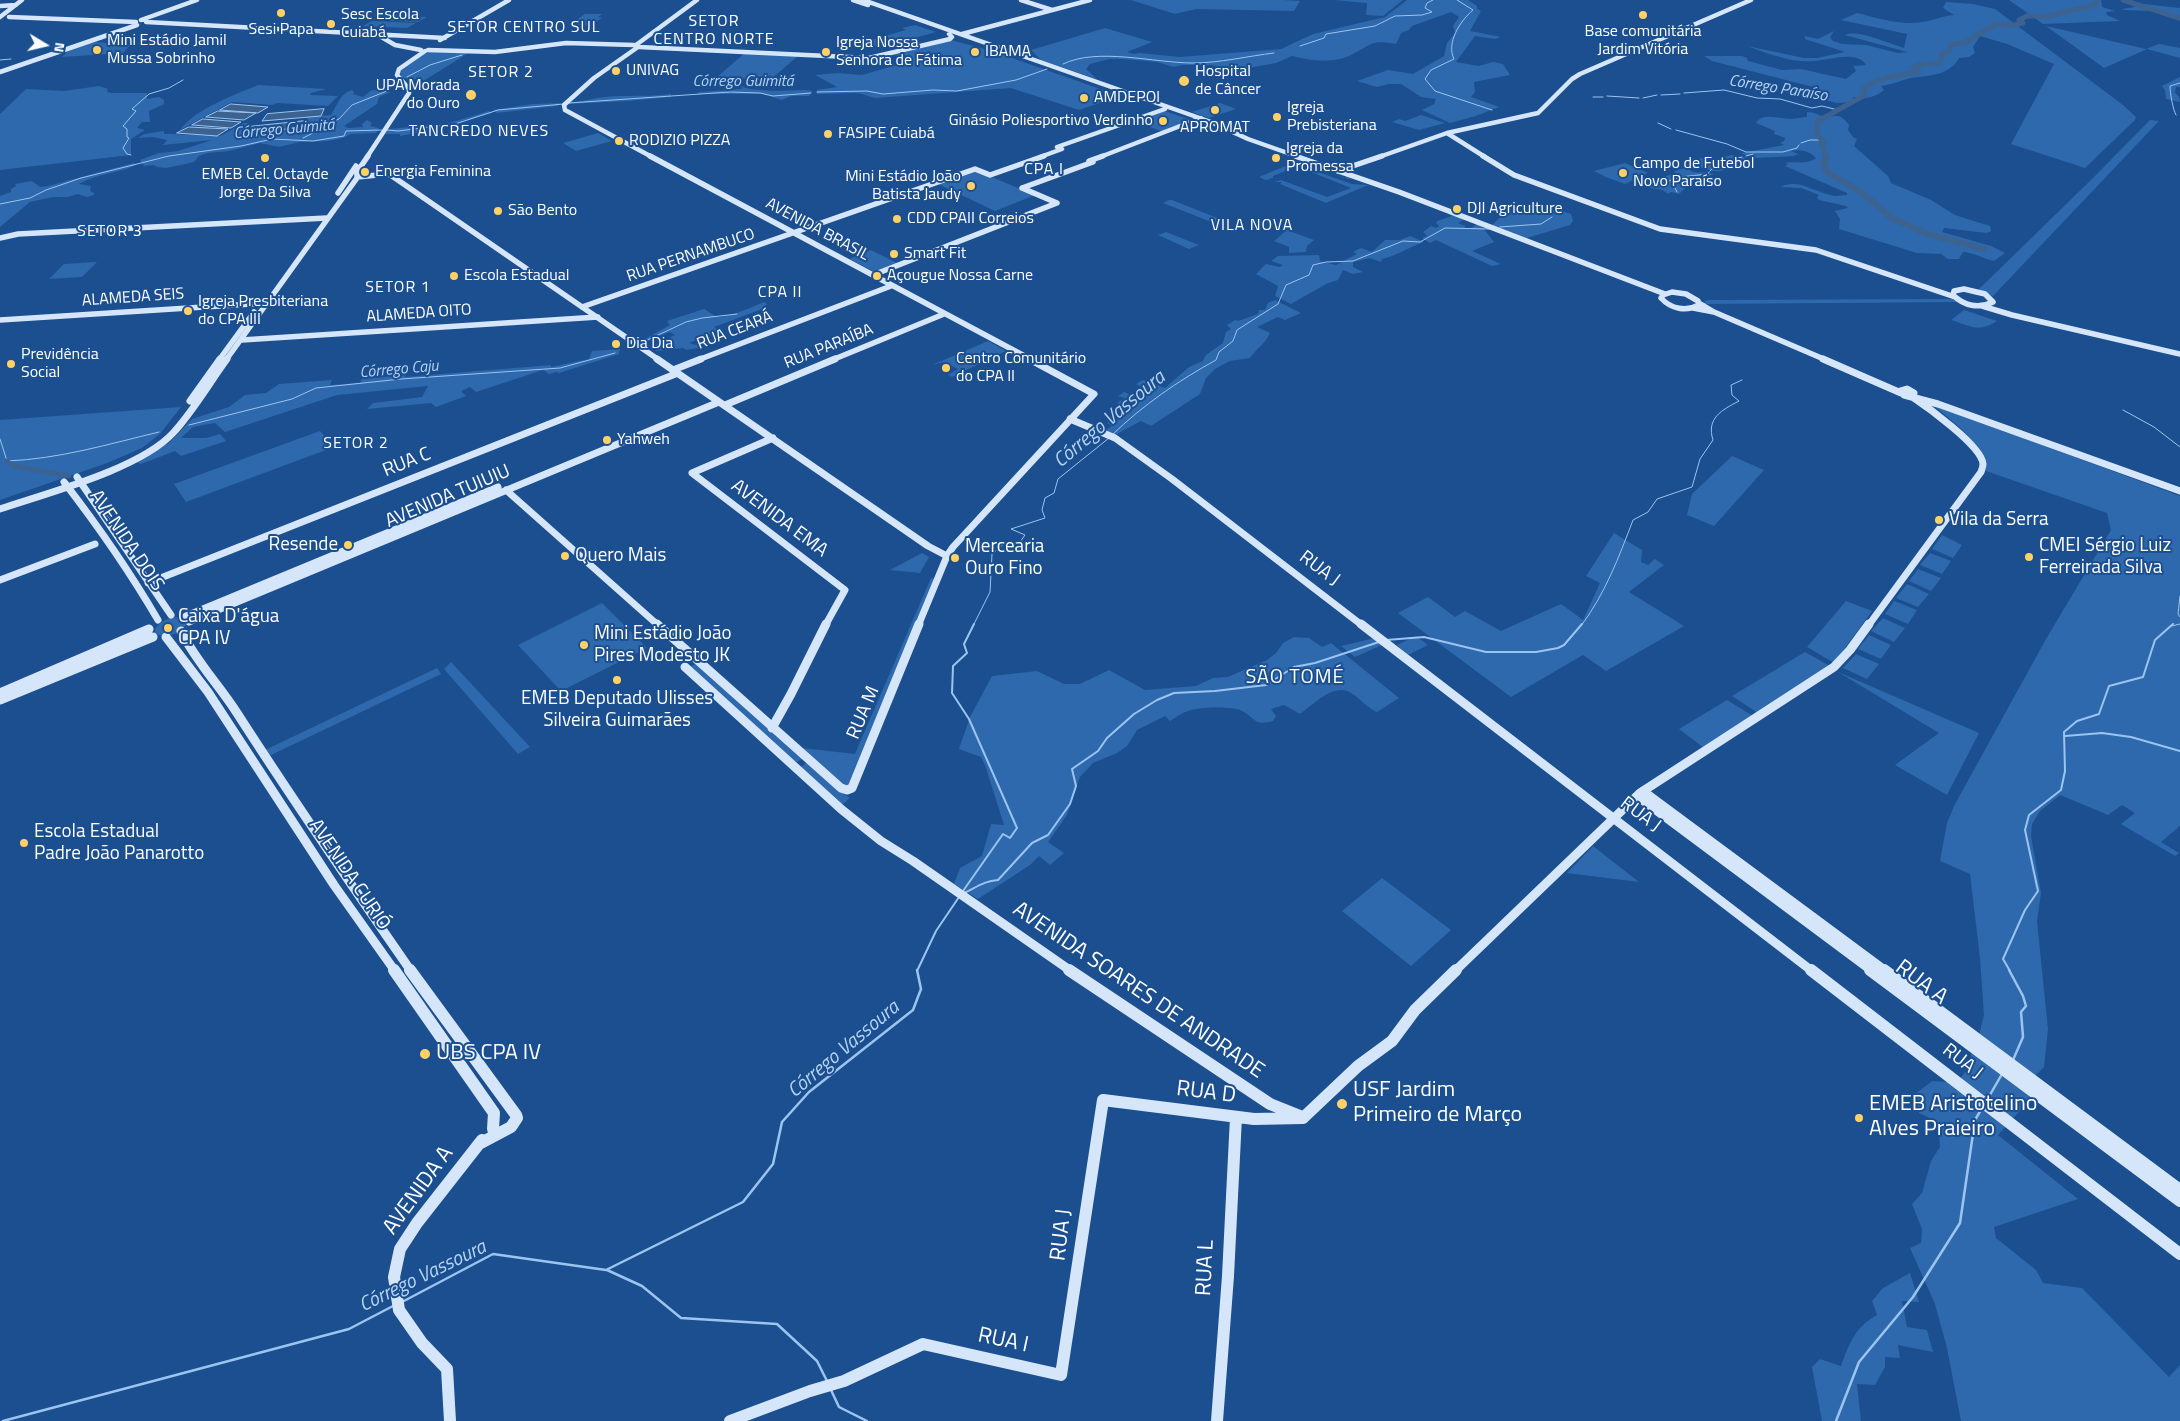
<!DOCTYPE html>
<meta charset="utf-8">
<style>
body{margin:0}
#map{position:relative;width:2180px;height:1421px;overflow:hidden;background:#1b4f8f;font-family:"Titillium Web",sans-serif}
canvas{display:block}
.north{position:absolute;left:20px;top:20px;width:50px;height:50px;-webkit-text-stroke:4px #1b4f8f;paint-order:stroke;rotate:99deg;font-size:14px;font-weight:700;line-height:20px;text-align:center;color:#fff}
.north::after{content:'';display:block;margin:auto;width:18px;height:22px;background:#fff;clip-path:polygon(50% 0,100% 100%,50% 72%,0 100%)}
</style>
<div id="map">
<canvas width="2180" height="1421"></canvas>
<div class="north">N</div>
</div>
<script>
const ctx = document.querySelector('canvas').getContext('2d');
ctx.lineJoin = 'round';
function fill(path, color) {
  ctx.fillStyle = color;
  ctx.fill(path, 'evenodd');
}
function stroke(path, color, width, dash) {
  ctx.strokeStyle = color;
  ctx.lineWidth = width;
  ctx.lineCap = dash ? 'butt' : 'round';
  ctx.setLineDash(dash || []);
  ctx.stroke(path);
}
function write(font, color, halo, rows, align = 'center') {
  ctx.font = font + ' "Titillium Web",sans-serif';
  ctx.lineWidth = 4;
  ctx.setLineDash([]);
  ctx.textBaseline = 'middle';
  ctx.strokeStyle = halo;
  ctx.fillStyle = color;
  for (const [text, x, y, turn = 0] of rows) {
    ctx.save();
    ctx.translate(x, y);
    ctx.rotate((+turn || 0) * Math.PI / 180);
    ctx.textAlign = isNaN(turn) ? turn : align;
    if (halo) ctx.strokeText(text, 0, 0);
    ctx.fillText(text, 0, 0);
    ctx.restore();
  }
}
fill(new Path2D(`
 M 1131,0 L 1283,0 L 1300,1 L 1294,11 L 1196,9 L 1175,14 Z
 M 1333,0 L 1403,0 L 1383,16 L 1366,15 L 1367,3 Z
 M 1407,0 L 1468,0 L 1477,6 L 1477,9 L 1481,11 L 1470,31 L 1501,37 L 1495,39 L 1475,36 L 1456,62 L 1479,66 L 1493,62 L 1503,64 L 1510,75 L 1474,82 L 1475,92 L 1471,97 L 1499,107 L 1476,116 L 1450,123 L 1422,110 L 1434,104 L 1436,99 L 1421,97 L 1401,84 L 1389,84 L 1377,87 L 1357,81 L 1388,70 L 1413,74 L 1444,56 L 1447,43 L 1455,33 L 1453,26 L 1459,17 L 1451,12 L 1412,26 L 1409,30 L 1401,33 L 1396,44 C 1371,40 1374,43 1353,54 C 1335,64 1310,61 1292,56 L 1276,63 L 1231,71 L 1212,65 L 1182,65 L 1174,67 L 1157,62 L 1124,59 L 1109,59 L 1090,64 L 1086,69 L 1097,79 L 1041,60 L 1031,50 L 1105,28 L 1152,42 L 1127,52 L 1134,54 L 1139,53 L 1180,57 L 1281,49 L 1313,34 L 1385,17 Z
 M 2009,0 L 2101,0 L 2102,7 L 2115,11 L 2106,12 L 2107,15 L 2120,21 L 2043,24 Z
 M 1946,2 L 1973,4 L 1995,9 L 2123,105 L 2136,117 L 2135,120 L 2085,168 L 2011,144 L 2054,64 L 2007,44 L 1980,36 L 1973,47 L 1975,53 L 1969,57 L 1959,58 C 1949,76 1930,75 1911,78 C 1901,80 1892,85 1881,86 L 1884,90 C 1874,98 1866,99 1854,97 L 1850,102 L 1837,103 L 1781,89 L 1812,89 L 1813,87 L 1712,61 L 1704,56 L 1742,56 L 1747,58 L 1748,61 L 1782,70 L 1801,69 L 1846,79 L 1856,71 L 1853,66 L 1866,65 C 1857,50 1830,60 1815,61 C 1791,63 1769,54 1747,46 L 1804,58 L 1817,58 L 1845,52 L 1805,39 L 1805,36 L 1818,39 L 1834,31 L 1830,37 L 1833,41 L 1842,44 L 1866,45 L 1898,53 L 1907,52 L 1845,35 C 1858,29 1889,44 1904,48 L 1907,34 L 1841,20 L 1857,13 C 1877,18 1902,26 1923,22 C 1934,20 1942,16 1954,15 L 1943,8 Z
 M 2125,2 L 2180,8 L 2180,21 L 2150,11 L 2124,10 L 2122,9 L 2135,7 Z
 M 585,14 L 602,14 L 598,17 L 602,18 L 590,26 L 569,25 Z
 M 383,15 L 427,17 L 418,22 L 374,20 Z
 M 372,21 L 416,23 L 407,28 L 363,26 Z
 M 915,25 L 936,32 L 879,48 L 864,42 L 906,30 L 902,28 Z
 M 2046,26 L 2146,49 L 2159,44 L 2180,48 L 2180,58 L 2147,49 L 2104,68 Z
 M 951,40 L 995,52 L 1120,96 L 1079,110 L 1011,88 L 875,98 L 858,93 L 817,94 L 817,90 L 837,87 L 815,75 L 837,73 L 862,75 L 908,62 L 895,55 Z
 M 90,42 L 131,44 L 123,53 L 62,57 L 71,48 Z
 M 428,51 L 470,52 L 425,80 L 402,78 L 399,70 Z
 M 746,52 L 798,56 L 770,80 L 717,77 Z
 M 2180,77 L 2180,87 L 2176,87 L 2175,93 L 2179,97 L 2180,102 L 2166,99 L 2165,90 L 2162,86 Z
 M 258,85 L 327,89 L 311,93 L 310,95 L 338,96 L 328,106 L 278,103 L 272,105 L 232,102 L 180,130 C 195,109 234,95 258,85 Z
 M 99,86 L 108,89 L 107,92 L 112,93 L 147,93 L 147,99 L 159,97 L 164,100 L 164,104 L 149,111 L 150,122 L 142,122 L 137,128 L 145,130 L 131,139 L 131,155 L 0,170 L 0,114 L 26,89 L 64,91 Z
 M 741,86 L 749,89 L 773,91 L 805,90 L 812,91 L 809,96 C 800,96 791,94 782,100 L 763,94 L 697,94 L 699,92 L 742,89 Z
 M 352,90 L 354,92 L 353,94 L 363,97 L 372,90 L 391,92 L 379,97 L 377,104 L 344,126 L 348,128 L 363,127 L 362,124 L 367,120 L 372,123 L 370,126 L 379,128 L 376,133 L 351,134 L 343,138 L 328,141 L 300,142 L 279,147 L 260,143 L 229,151 L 207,153 L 199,156 L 194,162 L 181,165 L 166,168 L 157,167 L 154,165 L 144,166 L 140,160 L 159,153 L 178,151 L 212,140 L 163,145 L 167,140 L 153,137 L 138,138 L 144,134 L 164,131 L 164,134 L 170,134 L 220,136 L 244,123 L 249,123 L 243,134 L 304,128 L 307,117 L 331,115 C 337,106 340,93 352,90 Z
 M 671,94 L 671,97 L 628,101 L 568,104 C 574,101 581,102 587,100 C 614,93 643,98 671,94 Z
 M 561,103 L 557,106 L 497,113 L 493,110 L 533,104 Z
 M 1220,103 L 1236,109 L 1209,118 L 1192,112 Z
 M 489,111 L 492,113 L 442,128 L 400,136 L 400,134 L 385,134 L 388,129 L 446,124 Z
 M 1165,111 L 1194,121 L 1164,132 L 1135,122 Z
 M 1807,112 C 1814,112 1817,115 1823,116 C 1835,119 1838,110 1849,125 L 1848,130 L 1853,137 L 1857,139 L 1854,146 L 1888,176 L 1891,183 L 1931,200 L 1955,215 L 1990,226 L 1991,231 L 1987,233 L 1944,228 L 1942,232 L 1991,246 L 2005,253 L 1994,261 C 1984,259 1972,252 1963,252 L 1959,259 L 1948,259 L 1941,254 L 1917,253 L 1839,229 L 1840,219 L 1835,211 L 1848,208 L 1846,206 L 1819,200 L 1817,198 L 1819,195 L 1801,188 L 1780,187 C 1797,178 1813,191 1830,195 C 1835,197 1842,195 1847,195 L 1847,193 L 1785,166 L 1788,164 L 1785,163 C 1795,161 1808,165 1816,158 C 1810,151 1800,149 1791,151 L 1798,154 L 1794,156 L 1755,158 L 1743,154 L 1742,153 L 1784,145 L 1780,143 L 1784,141 L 1785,138 L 1774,134 L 1775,131 L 1756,123 C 1763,112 1778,119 1790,119 C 1796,119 1802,117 1807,117 Z
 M 1421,115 L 1445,123 L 1419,130 L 1392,122 L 1399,119 L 1405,121 Z
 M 2150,120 L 2159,121 L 1993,296 L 1978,290 L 2093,178 Z
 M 598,133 L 612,141 L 576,151 L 563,143 Z
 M 1731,155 L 1748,158 C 1717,177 1718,173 1685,162 L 1685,159 L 1689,158 L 1720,159 Z
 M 1298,161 L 1344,178 L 1347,177 L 1352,180 L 1302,164 L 1273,176 L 1273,178 L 1266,180 L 1259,177 Z
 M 134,163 L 136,165 C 118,174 97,173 79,184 L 91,186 L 90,191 L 94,193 L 94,195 L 87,197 L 78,194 L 68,197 L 53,197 L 30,202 L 0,227 L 0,196 L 11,192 L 11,189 L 16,186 L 15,184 L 32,181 L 40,187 L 48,186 Z
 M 1625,163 L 1648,173 L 1625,184 L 1606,177 L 1594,171 Z
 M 1304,167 L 1352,184 L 1368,185 L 1326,203 L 1280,184 L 1282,182 L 1274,182 L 1281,180 L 1327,197 L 1351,188 L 1301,168 Z
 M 1685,168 C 1701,177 1700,169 1714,174 L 1706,177 L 1709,180 L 1692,185 L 1682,183 L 1685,188 L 1679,194 L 1671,192 L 1668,194 L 1663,190 L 1644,187 L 1646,181 C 1657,180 1665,176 1675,173 L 1675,171 Z
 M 975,170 L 1035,195 L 995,211 L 938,184 Z
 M 1169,200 L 1172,200 L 1227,222 L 1219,225 L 1163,203 Z
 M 1539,207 L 1557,209 L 1571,214 L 1573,221 L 1570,225 L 1527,238 L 1492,225 L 1505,213 L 1522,212 Z
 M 1455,215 L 1465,219 L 1458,223 L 1466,226 L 1464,228 L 1471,228 L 1479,223 L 1494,242 L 1472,251 L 1501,264 L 1492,266 L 1436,240 L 1430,243 L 1422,238 L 1427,236 L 1423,232 L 1431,226 L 1436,228 L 1439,226 L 1436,223 L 1437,221 Z
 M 1287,230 L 1314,240 L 1307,246 L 1306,252 L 1289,253 L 1289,247 L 1274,241 Z
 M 1166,232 L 1199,245 L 1189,249 L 1158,235 Z
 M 1410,236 L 1424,242 C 1409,247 1397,256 1382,259 L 1381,262 L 1370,258 L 1353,262 L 1353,267 L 1363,272 L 1353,274 L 1343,270 L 1338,280 L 1326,284 L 1291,304 L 1275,296 L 1278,286 L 1256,274 L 1266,264 L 1280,267 L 1283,265 L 1271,261 L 1278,256 L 1319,255 L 1320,261 L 1336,265 L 1357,254 L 1353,252 L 1361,248 L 1372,252 L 1385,240 L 1400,240 Z
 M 871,250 L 897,263 L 875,272 L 849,259 Z
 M 97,262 L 82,277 L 49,279 L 64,264 Z
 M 1954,299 L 1961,302 L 1704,304 L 1705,301 L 1708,300 Z
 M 1275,300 L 1301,313 L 1285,320 L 1278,317 L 1257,327 L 1270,333 C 1266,343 1256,349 1250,358 L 1230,361 L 1215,369 L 1206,378 L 1200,394 L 1151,426 L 1141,421 L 1115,435 L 1104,431 L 1112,426 L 1107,423 L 1114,419 L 1118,420 L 1126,414 L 1117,403 L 1125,398 L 1118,396 L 1124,392 L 1132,395 L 1143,388 L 1136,384 L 1143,380 L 1165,388 L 1189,367 L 1203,361 L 1206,355 L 1223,343 L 1226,332 L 1231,329 L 1227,325 L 1235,320 L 1238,321 L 1258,314 L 1259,310 L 1265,310 L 1268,303 Z
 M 764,302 L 767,304 L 762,309 L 714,327 L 719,331 L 689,343 L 704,347 L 686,350 L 683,348 L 657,351 L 650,347 L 675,335 L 669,332 L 643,343 L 641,341 L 670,325 L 667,321 L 704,309 C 708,311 714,316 718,317 C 727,318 755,306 764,302 Z
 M 1964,310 L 1997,321 C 1978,333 1971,326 1951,320 Z
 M 988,341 L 1006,351 L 952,377 L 948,375 L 958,369 L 944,362 L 932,365 Z
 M 620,349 L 619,354 L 559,373 L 557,372 L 549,374 L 543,370 L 476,392 L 470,387 L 461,391 L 466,396 L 436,407 L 431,403 L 367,409 L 373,403 L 422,397 L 428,386 L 337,395 L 225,432 L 215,423 L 193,427 L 181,438 L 206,438 L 220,434 L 226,441 L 181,456 L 175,451 L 141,464 L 136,462 L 169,443 L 192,419 L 229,407 L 245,395 L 266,393 L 279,384 L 332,380 L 330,385 L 360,383 L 362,379 L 406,375 L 405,377 L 551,365 L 551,367 L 589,359 L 592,351 Z
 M 1931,404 L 2180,496 L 2180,826 L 2161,842 L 2179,853 L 2175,856 L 2121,824 L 2135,813 L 2122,805 L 2108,815 L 2060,795 L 2040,811 L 2032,824 L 2031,836 L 2041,893 L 2037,921 L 2048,1029 L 2044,1067 L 2036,1075 L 2037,1079 L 1979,1035 L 1984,1015 L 1980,958 L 1970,874 L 1940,861 L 1947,823 L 1954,806 L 2046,639 L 2111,530 L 2107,513 L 1986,471 C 1985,445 1951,419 1931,404 Z
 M 181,407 L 160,434 L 142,448 L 107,463 L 0,500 L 0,420 Z
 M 320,431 L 334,447 L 186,502 L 174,484 Z
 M 1732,456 L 1764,470 L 1714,526 L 1687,515 L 1692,494 Z
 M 1614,533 L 1642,550 L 1641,562 L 1648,565 L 1655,559 L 1664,565 L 1629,592 L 1684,626 L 1606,671 L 1583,655 L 1511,697 L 1398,613 L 1428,597 L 1455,617 L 1465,611 L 1501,631 L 1561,604 L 1583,620 L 1600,583 L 1586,576 Z
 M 1942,535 L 1962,545 L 1953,558 L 1932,549 Z
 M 922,553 L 929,557 L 920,573 L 890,570 Z
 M 1930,553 L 1951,561 L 1942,574 L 1920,565 Z
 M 1918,569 L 1941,578 L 1931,591 L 1909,581 Z
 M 931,578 L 937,579 L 851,786 L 845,787 L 802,748 L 855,754 Z
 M 1907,584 L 1929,594 L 1918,607 L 1896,598 Z
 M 1846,601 L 1872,611 L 1834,663 L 1807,647 Z
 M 1894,601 L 1917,610 L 1908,624 L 1885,614 Z
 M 602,603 L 647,648 L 561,691 L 518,645 Z
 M 181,617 L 188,621 C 184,633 166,640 155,633 L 155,630 C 160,620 170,617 181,617 Z
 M 1883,618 L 1905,628 L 1894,642 L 1871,631 Z
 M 1869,635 L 1891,645 L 1881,659 L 1858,649 Z
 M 1416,636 L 1428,645 L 1408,655 L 1397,645 Z
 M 1294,637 L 1309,638 L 1322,647 L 1331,643 L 1399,698 L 1377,712 C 1367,708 1360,698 1351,693 C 1334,682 1313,705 1300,714 L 1284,705 L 1271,709 L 1276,716 L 1273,721 C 1253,726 1257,719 1242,711 C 1232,706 1198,707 1188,711 C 1182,713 1176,717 1170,721 L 1165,716 L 1137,730 L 1127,746 L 1117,753 L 1093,763 L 1080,777 L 1067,815 L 1048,842 L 1064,853 L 1050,865 L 1039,856 L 1030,865 L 978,899 L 954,884 L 960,868 L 982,856 L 991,824 L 1004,825 L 985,765 L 981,757 L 959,749 L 970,717 L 992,676 L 1037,671 L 1064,684 L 1080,684 L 1109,670 L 1145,690 L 1196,686 L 1213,678 L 1228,677 L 1267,660 L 1276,653 L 1283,643 Z
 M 1375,638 L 1384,644 L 1355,657 L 1341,646 Z
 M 1805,652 L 1830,666 L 1758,713 L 1732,696 Z
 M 1856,654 L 1879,664 L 1867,679 L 1843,668 Z
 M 451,662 L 530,747 L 518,754 L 444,669 Z
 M 698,663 L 804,758 L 795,763 L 689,667 Z
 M 437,668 L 441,674 L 269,756 L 265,750 Z
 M 1838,672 L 1979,733 L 1947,795 L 1895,765 L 1939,733 Z
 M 1727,700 L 1753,716 L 1704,748 L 1679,729 Z
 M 807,762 L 845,795 L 850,798 L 842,805 L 800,768 Z
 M 1593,846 L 1639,882 L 1567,873 Z
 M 1382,878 L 1451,930 L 1411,966 L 1342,911 Z
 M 1972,1050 L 2034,1095 L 1998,1135 L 2078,1199 L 1994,1227 L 1996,1238 L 2036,1270 L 2043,1283 L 2082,1288 L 2169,1377 L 2180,1365 L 2180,1421 L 1961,1421 L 1947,1348 L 1935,1304 L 1910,1248 L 1921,1243 L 1922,1229 L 1912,1204 L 1922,1193 L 1931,1161 L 1940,1147 L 1939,1131 L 1934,1120 L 1919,1113 L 1915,1094 L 1932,1081 L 1947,1082 L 1960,1079 L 1969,1067 Z
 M 1910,1273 L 1919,1302 L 1902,1301 L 1907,1327 L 1927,1330 L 1933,1352 L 1898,1345 L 1900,1358 L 1885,1357 L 1885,1367 L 1875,1385 L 1857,1384 L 1861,1421 L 1822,1421 L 1812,1367 L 1820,1359 L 1841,1366 C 1849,1344 1855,1327 1877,1315 L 1872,1301 L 1883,1288 Z`), '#2e69ad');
const water = new Path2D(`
 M 231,104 L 268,107 L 258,113 L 220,110 Z
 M 324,109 L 321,116 L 262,121 L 267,114 Z
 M 218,111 L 256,113 L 244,120 L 206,117 Z
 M 203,119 L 241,122 L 231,128 L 192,125 Z
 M 305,121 L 303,127 L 243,134 L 247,127 Z
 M 189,127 L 228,129 L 217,136 L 177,133 Z`);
fill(water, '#3c6290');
stroke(water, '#9cc4f0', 1);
stroke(new Path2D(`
 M 1457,0 L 1473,10 C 1460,21 1446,43 1454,59 L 1431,70 L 1425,79 L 1435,91 L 1492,110
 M 1300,46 L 1324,38 L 1326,34 L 1375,26 L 1395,16 L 1422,15 L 1432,12 L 1425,8 L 1427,3 L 1433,0
 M 0,60 L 11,59
 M 1063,64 C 1098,47 1154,63 1193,63 C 1220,63 1248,56 1274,53
 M 407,77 L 430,65 L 462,55
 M 817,92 L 867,91 L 883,94 L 933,90 L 957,91 L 1016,80 L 1047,69
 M 1684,93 L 1724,90 L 1757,98 L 1780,99 L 1812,108 L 1822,106 L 1838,110
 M 1661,95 L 1680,94
 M 1607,96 L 1639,98
 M 1593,97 L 1603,97
 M 1643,98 L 1657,95
 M 569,103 L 730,92 L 760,93 L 773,96 L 811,93
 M 2176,115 C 2173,110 2170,93 2170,86 L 2180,83
 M 1658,123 L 1671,129
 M 387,130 L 398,131 L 455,124 L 498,110 L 564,104
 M 1676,130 L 1727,144 L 1746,152 L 1783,152 L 1797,148 L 1799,145
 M 303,138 L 313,133 L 318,127 L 339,119 L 352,105 L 387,91
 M 1801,143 L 1810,140 L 1822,140
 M 131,155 L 127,154 L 123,148 L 129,138 L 127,137 L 127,129 L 123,126 L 136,111 L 132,109 L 149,94 L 169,88 L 183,80
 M 1746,156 L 1753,154
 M 1710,171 L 1717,164 L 1742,157
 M 1671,180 L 1677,192
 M 1655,186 L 1680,177 L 1708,174 L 1709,172
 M 0,204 L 30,198 L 46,190 L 81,178 L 169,156 L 241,146 L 272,139 L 313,141 L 344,136 L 346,131 L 382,130
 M 1500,227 L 1541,224 L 1552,217
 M 641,343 L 686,322 L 702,318 L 737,314
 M 2123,410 L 2154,427 L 2180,447
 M 189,425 L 292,399 L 316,388 L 401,379 L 560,368 L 615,353
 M 1112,435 C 1143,405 1178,381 1216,360 L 1219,352 L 1233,341 L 1237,330 L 1278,304 L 1286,285 L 1309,275 L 1313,265 L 1326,262 L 1353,261 L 1403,241 L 1420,242 L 1445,228 L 1489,229
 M 0,439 L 7,461 C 59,459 109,444 159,432
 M 2180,596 L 2178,614 L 2180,617
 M 973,626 L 990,592 L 992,554 L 1005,543 L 1015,549 L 1025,535 L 1011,529 L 1045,518 L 1042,510 L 1045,498 L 1054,493 L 1058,479 L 1109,438
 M 1581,626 C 1605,594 1619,557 1633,520 L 1648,512 L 1657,499 L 1692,487 L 1700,459 L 1713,440 C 1706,418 1722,410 1739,401 L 1732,395 L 1731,385 L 1742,380
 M 2172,626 L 2180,624`), '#9cc4f0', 1);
stroke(new Path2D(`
 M 1386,640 L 1424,637 L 1486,652 L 1536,652 L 1558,648 L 1564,645 L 1582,624
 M 2065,736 L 2102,733 L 2131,737 L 2180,751
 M 963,891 L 1003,834 L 1010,838 L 1017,828 L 969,719 L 952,693 L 953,666 L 967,653 L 964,644 L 974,624
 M 964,893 C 977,887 984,881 998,880 L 1032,843 L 1048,835 L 1070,804 L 1076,786 L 1072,769 L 1098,751 L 1107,738 L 1134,714 L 1157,700 L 1174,693 L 1215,691 L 1266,685 L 1294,667 L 1315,663 L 1379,642
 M 917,971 L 936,931 L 959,897
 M 2010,971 L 2003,959 L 2025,910 L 2038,891 L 2025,830 L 2029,815 L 2061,790 L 2065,771 L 2064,732 L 2077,721 L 2099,714 L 2109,686 L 2143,677 L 2155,640 L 2173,624`), '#9cc4f0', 2);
stroke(new Path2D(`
 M 2009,970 L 2023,996 L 2026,1006 L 2021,1012 L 2023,1037 L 2013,1060
 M 1987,1100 L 2002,1074
 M 607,1270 L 642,1286 L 681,1318 L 777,1324 L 817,1361 L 827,1381
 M 402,1302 L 493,1254 L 606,1270 L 743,1202 L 773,1164 L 782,1122 L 809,1092 L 913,1010 L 921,989 L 917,970
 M 831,1390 L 839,1407 L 867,1421
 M 3,1421 L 349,1329 L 393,1306
 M 1836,1421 L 1859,1362 L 1913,1297 L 1960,1223 L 1975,1120 L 1982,1108`), '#9cc4f0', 2.5);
stroke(new Path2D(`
 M 7,461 L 14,466 L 69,476`), '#3c6290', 4.5);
stroke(new Path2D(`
 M 2123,0 L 2180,18
 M 1826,157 L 1822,144 L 1824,143 L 1816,133 L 1818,121 L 1865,95 L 1863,89 C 1877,77 1902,75 1919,72 L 1914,68 L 1919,65 L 1939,63 L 1942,58 L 1941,54 L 1949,51 L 1951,45 L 1966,42 L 1996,24 L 2014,25 L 2023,23 L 2019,20 L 2027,16 L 2049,16 L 2095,5 L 2097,0`), '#3c6290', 5);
stroke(new Path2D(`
 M 1826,156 L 1827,159 L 1823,164 L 1827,172 L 1862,193 L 1892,218 L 1928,234 L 1984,249`), '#3c6290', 6);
stroke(new Path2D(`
 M 853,0 L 868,5
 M 863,0 L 1211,122 L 1248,139 L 1299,157
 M 1021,0 L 1052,10
 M 0,6 L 16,5
 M 0,17 L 22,0
 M 9,17 L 136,22
 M 141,20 L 197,0
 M 146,22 L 445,38
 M 962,34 L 1090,0
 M 378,35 L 395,45 L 421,50
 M 440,40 L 509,0
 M 636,45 L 697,0
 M 638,47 L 594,78 L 564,105 L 565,110 L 652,157
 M 639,47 L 869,58 L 950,39 L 952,37 L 949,34
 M 428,50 L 495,52 L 566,43 L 634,45
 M 0,72 L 137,25
 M 1447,133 L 1485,157
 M 1057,147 L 1165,109
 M 367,157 L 409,93 L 409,89 L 397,75 L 399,69 L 425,51
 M 1040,157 L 1062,149
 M 1100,157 L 1201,118
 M 1379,157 L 1447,133 L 1538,113 L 1572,79 L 1580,74 L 1751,0`), '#d6e6fa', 4.5);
stroke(new Path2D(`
 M 650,156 L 1032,360
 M 1295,156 L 1399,192 L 1665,294
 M 1483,156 L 1514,175 L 1660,229 L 1816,250 L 1955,297
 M 1089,161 L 1103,156
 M 1338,171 L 1382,156
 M 357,177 L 388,174 L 392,176 L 659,360
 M 1022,188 L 1093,162
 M 1022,188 L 1057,203
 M 338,193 L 356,166
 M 0,238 L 18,234 L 327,218
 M 873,275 L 1057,203
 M 1964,289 L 1985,294 L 1993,302 C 1979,309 1964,306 1953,295 L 1954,291 Z
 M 1672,292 L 1686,294 L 1698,301 L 1699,305 C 1686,312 1671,309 1661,298 L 1663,295 Z
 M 1982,306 L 2012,315 L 2180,354
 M 582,307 L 975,169 L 990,175 L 1044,156
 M 1693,308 L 1714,312 L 1699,303
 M 1714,312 L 1826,360
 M 0,320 L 267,303
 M 242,340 L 598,317
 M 219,360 L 254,312
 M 226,360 L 357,178 L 357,172 L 368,156
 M 698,360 L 891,286
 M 832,360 L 944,314`), '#d6e6fa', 5.5);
stroke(new Path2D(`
 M 657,359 L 928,546 L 947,556
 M 1823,359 L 1901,393
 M 673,370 L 701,359
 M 1913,396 L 1914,393 L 1907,389 L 1900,391 L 1904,395 L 1938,404 L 2180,491
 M 190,401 L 220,359
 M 725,405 L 835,359
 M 1070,419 L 1115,438 L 1172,479 L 1363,626
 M 773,438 L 692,473 L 845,590 L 825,626
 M 77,477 L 171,615
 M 64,482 C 98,526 130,572 158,620
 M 506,490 L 659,626
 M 0,509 C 47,493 140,469 173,433 C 192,413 210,382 227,359
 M 0,580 L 95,544
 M 148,583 L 678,373
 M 186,616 L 498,487
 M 189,622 L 719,402
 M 918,626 L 947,556 L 953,547 L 1094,394 L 1029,359
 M 1868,626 L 1981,472 C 1982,469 1983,467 1983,464 C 1982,446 1926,406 1911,396`), '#d6e6fa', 7);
stroke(new Path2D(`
 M 657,624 L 841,788 L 847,790 L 852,788 L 919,624
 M 1361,624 L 1812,971
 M 181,631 C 195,660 219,685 237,713 C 293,800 352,886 411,971
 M 166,637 L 208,692 L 334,885 L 395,971
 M 685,667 L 841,809 L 881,841 L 913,861 L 1071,971
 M 0,693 L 149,629
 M 0,700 L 153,637
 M 772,728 L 791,694 L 826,624
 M 1643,791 L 1886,971
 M 1637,796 L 1872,971
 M 1455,971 L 1640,793 L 1834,667 L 1850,650 L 1869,624`), '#d6e6fa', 9);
stroke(new Path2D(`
 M 394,970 L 494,1113 L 493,1129 L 498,1133
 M 410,970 L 516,1115 L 517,1118 L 511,1127 L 479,1144
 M 1069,970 L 1270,1104 L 1300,1116
 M 1811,970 L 2180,1254
 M 1870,970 L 2180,1201
 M 1884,970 L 2180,1190
 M 1303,1118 L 1358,1066 L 1392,1041 L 1415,1010 L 1456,970
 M 450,1421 L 447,1369 L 422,1343 L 399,1310 L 394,1277 L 400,1249 L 417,1223 L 482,1140
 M 730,1421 L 810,1391 L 844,1381 L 923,1344 L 1061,1375 L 1103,1100 L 1254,1119 L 1303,1118
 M 1217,1421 L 1228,1276 L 1236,1117`), '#d6e6fa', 12);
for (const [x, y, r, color] of [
 [281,13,5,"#ffd166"],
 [1643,15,5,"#ffd166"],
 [331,24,5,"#ffd166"],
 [97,50,5,"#ffd166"],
 [826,52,5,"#ffd166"],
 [975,52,5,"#ffd166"],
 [616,71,5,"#ffd166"],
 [1184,81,6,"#ffd166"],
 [471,95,6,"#ffd166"],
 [1084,98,5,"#ffd166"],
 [1215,110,5,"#ffd166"],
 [1277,117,5,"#ffd166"],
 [1163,121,5,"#ffd166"],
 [828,134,5,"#ffd166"],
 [619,141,5,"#ffd166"],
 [265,158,5,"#ffd166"],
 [1276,158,5,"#ffd166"],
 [365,172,5,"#ffd166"],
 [1623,173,5,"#ffd166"],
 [971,186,5,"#ffd166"],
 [1457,209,5,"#ffd166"],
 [498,211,5,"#ffd166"],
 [897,219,5,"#ffd166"],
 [894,254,5,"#ffd166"],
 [454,276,5,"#ffd166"],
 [877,276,5,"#ffd166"],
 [188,311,5,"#ffd166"],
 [616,344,5,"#ffd166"],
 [11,364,5,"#ffd166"],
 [946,368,5,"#ffd166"],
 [607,440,5,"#ffd166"],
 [1939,520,5,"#ffd166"],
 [348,545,5,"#ffd166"],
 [565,556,5,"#ffd166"],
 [2029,557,5,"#ffd166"],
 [955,558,5,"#ffd166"],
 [168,628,5,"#ffd166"],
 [584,645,5,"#ffd166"],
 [617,680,5,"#ffd166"],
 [24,843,5,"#ffd166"],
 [425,1054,6,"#ffd166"],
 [1342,1104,6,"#ffd166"],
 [1859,1118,5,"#ffd166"]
]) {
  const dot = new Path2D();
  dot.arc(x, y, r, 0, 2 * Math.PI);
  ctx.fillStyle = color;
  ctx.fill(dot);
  stroke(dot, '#1b4f8f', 2);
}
write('16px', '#fff', '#1b4f8f', [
 ["Sesc Escola",341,15],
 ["Cuiabá",341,33],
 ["Sesi Papa",281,30,"center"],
 ["Base comunitária",1643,32,"center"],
 ["Jardim Vitória",1643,50,"center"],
 ["Mini Estádio Jamil",107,41],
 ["Mussa Sobrinho",107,59],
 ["Igreja Nossa",836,43],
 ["Senhora de Fátima",836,61],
 ["IBAMA",985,52],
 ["UNIVAG",626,71],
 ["Hospital",1195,72],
 ["de Câncer",1195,90],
 ["UPA Morada",460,86,"right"],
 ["do Ouro",460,104,"right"],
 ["AMDEPOl",1094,98],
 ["Igreja",1287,108],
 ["Prebisteriana",1287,126],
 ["Ginásio Poliesportivo Verdinho",1153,121,"right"],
 ["APROMAT",1215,128,"center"],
 ["FASIPE Cuiabá",838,134],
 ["RODIZIO PIZZA",629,141],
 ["Igreja da",1286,149],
 ["Promessa",1286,167],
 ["Campo de Futebol",1633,164],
 ["Novo Paraíso",1633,182],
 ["Energia Feminina",375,172],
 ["EMEB Cel. Octayde",265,175,"center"],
 ["Jorge Da Silva",265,193,"center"],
 ["Mini Estádio João",961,177,"right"],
 ["Batista Jaudy",961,195,"right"],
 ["DJI Agriculture",1467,209],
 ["São Bento",508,211],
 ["CDD CPAII Correios",907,219],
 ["Smart Fit",904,254],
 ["Escola Estadual",464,276],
 ["Açougue Nossa Carne",887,276],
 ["Igreja Presbiteriana",198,302],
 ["do CPA III",198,320],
 ["Dia Dia",626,344],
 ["Previdência",21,355],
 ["Social",21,373],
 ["Centro Comunitário",956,359],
 ["do CPA II",956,377],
 ["Yahweh",617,440]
], 'left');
ctx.letterSpacing = '1px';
write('16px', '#fff', '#1b4f8f', [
 ["SETOR",714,22],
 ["CENTRO NORTE",714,40],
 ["SETOR CENTRO SUL",524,28],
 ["SETOR 2",501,73],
 ["TANCREDO NEVES",479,132],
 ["CPA I",1044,170],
 ["VILA NOVA",1252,226],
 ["SETOR 3",110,232],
 ["SETOR 1",398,288],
 ["CPA II",780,293],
 ["SETOR 2",356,444]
]);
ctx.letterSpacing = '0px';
write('italic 16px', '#b5d3f5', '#1b4f8f', [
 ["Córrego Guimitá",743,82],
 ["Córrego Paraíso",1778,89,9],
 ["Córrego Guimitá",284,130,-5],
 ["Córrego Caju",399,370,-5]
]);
write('16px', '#fff', '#1b4f8f', [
 ["AVENIDA BRASIL",817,230,28],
 ["RUA PERNAMBUCO",691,256,-19],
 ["ALAMEDA SEIS",133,298,-4],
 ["ALAMEDA OITO",419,314,-4],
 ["RUA CEARÁ",735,331,-21],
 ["RUA PARAÍBA",829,347,-22]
]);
write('19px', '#fff', '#1b4f8f', [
 ["RUA C",407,463,-22],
 ["AVENIDA TUIUIU",448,497,-23],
 ["AVENIDA EMA",779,519,37],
 ["AVENIDA DOIS",126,541,56],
 ["RUA J",1319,569,37],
 ["RUA M",864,713,-67],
 ["RUA J",1640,815,37],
 ["AVENIDA CURIÓ",349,875,56],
 ["RUA J",1962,1062,38]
]);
write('19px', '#fff', '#1b4f8f', [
 ["Vila da Serra",1949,520],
 ["Resende",338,545,"right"],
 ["CMEI Sérgio Luiz",2039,546],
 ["Ferreirada Silva",2039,568],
 ["Mercearia",965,547],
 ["Ouro Fino",965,569],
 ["Quero Mais",575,556],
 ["Caixa D'água",178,617],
 ["CPA IV",178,639],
 ["Mini Estádio João",594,634],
 ["Pires Modesto JK",594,656],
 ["EMEB Deputado Ulisses",617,699,"center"],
 ["Silveira Guimarães",617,721,"center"],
 ["Escola Estadual",34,832],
 ["Padre João Panarotto",34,854]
], 'left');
write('italic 20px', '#b5d3f5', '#1b4f8f', [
 ["Córrego Vassoura",1110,420,-40],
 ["Córrego Vassoura",844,1050,-40],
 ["Córrego Vassoura",423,1277,-26]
]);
ctx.letterSpacing = '1px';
write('20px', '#fff', '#1b4f8f', [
 ["SÃO TOMÉ",1295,678]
]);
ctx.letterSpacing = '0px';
write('22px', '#fff', '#1b4f8f', [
 ["RUA A",1921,983,37],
 ["AVENIDA SOARES DE ANDRADE",1138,991,34],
 ["RUA D",1206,1093,7],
 ["AVENIDA A",419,1191,-54],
 ["RUA J",1062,1235,-83],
 ["RUA L",1206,1268,-87],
 ["RUA I",1003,1341,12]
]);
write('22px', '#fff', '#1b4f8f', [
 ["UBS CPA IV",436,1054],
 ["USF Jardim",1353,1091],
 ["Primeiro de Março",1353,1116],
 ["EMEB Aristotelino",1869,1105],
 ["Alves Praieiro",1869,1130]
], 'left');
</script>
